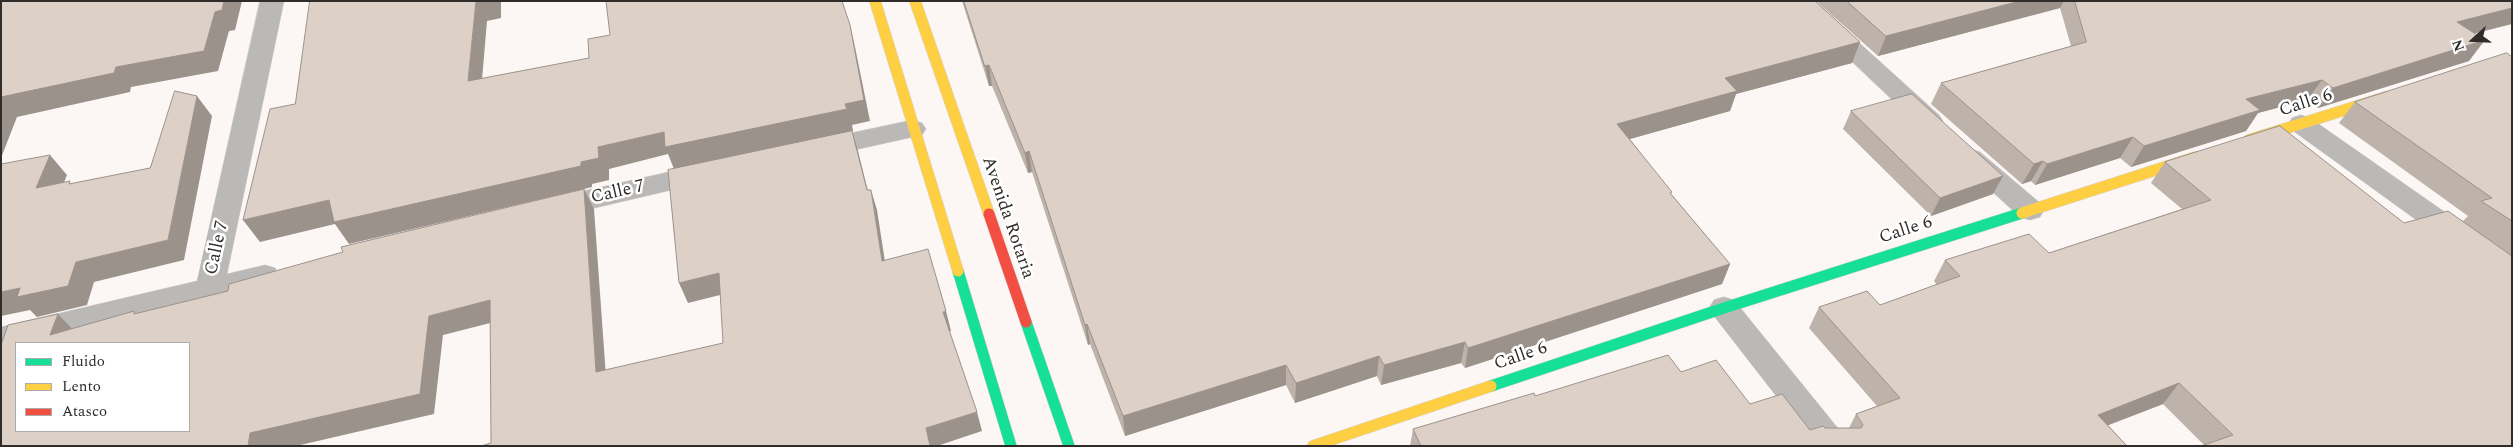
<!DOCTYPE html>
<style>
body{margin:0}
#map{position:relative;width:2513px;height:447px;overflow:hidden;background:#fcf7f4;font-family:Spectral,serif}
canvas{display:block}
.frame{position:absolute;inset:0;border:2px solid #2f2c29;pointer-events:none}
.legend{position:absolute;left:15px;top:342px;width:175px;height:90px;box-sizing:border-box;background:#fff;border:1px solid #acaba9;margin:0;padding:6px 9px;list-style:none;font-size:15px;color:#2f2c29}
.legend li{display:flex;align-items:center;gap:10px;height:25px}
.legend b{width:25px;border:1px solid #acaba9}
.north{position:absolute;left:2448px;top:15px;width:50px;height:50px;-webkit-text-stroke:4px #fff;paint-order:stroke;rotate:250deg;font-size:14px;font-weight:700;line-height:20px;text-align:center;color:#2f2c29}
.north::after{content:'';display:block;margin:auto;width:18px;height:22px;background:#2f2c29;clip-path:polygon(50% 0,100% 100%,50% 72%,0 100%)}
</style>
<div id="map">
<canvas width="2513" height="447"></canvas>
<div class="frame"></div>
<ul class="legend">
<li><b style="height:6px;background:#16e098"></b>Fluido</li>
<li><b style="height:6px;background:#ffcf43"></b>Lento</li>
<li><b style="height:6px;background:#f24e42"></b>Atasco</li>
</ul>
<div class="north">N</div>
</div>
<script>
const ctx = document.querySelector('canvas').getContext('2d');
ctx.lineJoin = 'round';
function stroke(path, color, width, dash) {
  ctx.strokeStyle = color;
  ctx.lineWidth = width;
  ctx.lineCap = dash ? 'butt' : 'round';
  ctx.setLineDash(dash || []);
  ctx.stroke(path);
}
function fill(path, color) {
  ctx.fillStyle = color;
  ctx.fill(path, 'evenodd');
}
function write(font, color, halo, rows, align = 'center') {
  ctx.font = font + ' Spectral,serif';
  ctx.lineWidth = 5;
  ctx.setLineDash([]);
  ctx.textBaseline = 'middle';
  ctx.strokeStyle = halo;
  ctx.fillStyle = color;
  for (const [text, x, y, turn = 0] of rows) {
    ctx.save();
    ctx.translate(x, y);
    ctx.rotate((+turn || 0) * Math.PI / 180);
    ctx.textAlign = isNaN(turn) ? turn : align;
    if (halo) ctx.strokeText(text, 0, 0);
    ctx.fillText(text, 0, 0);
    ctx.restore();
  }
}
const street = new Path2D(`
 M 260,1 L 284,1 L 227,274 L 265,265 L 275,268 L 279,276 L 275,284 L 31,343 L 16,343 L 16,347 L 1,351 L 1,327 L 197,281 Z
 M 1788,1 L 1813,1 L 1939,115 L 1943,121 L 1939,127 L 1930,130 L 1921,127 Z
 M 2301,115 L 2310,118 L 2512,259 L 2512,285 L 2502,282 L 2292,130 L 2288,124 L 2292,118 Z
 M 913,120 L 922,123 L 926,129 L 922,135 L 818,158 L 809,155 L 805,149 L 809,143 L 818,140 Z
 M 1971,149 L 1980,152 L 2040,203 L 2044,210 L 2040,217 L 2030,220 L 2020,217 L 1962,164 L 1958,158 L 1962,152 Z
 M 705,164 L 714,166 L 718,173 L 714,180 L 552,218 L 542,215 L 538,208 L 542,201 L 552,198 Z
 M 1724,297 L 1734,300 L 1845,437 L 1850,446 L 1815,446 L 1714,316 L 1709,308 L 1714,300 Z`);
const fast = new Path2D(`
 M 958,271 L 1011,446
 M 1026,322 L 1069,446
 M 1491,386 L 1724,308 L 2022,213`);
const slow = new Path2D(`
 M 875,1 L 958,271
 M 915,1 L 989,214
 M 2249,140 L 2386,97
 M 2022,213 L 2196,157
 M 1313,446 L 1491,386`);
const jam = new Path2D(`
 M 989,214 L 1026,322`);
stroke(street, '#d6d2d0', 1);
stroke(fast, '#d6d2d0', 12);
stroke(slow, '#d6d2d0', 12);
stroke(jam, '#d6d2d0', 12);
fill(street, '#bbb9b8');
stroke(fast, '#16e098', 11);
stroke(slow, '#ffcf43', 11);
stroke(jam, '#f24e42', 11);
fill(new Path2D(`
 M 962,1 L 1815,1 L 1860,42 L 1852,63 L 1736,94 L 1730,111 L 1630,139 L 1672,195 L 1730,264 L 1722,284 L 1465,368 L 1461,363 L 1381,385 L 1377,376 L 1295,403 L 1286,385 L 1125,436 L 1090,344 L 1088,345 L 1032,172 L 1028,173 L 992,86 L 989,86 Z
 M 1816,1 L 2512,1 L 2475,33 L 2469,61 L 2318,108 L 2307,100 L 2258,113 L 2246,131 L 2131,167 L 2120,158 L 2035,185 L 2031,181 L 2022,184 L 1931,104 L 1941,83 L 2071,46 L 2060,8 L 1878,56 Z
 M 2512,57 L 2512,446 L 2204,445 L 2163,404 L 2108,425 L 2127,446 L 1410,446 L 1413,429 L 1535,396 L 1681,372 L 1750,404 L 1810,430 L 1825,428 L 1849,428 L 1856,414 L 1877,406 L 1809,328 L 1819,307 L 1880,305 L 1937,285 L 1934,281 L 1945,260 L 2049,253 L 2182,209 L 2151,183 L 2165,162 L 2404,223 L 2463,221 L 2468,216 L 2339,123 L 2355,102 Z
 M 1851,111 L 2003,176 L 1993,194 L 1931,216 L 1843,129 Z`), '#beb3aa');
fill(new Path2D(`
 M 224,1 L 242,1 L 235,30 L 229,31 L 218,71 L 131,87 L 130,92 L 17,117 L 1,158 L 1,97 L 116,67 L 215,12 Z
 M 476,1 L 501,1 L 501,18 L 487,21 L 480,103 L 468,81 Z
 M 2020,1 L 2064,1 L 2060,8 L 1878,56 L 1886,36 Z
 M 2512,8 L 2512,24 L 2441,42 L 2457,22 Z
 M 850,25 L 855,47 L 870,121 L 852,125 L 853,131 L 674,169 L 668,154 L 609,169 L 609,180 L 592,184 L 592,187 L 584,189 L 594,209 L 607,391 L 596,372 L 584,189 L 349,244 L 335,224 L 260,242 L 243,220 L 329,200 L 581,162 L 598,147 L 664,132 L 845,104 Z
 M 2485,40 L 2469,61 L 2318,108 L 2333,88 Z
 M 1860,42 L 1852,63 L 1736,94 L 1730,111 L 1612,144 L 1617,124 L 1725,78 Z
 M 989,65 L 992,86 L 989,86 L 985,66 Z
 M 2322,80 L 2307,100 L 2258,113 L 2246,131 L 2131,167 L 2144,146 L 2246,99 Z
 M 197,96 L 212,116 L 184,260 L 94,282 L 87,305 L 37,317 L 30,310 L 1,316 L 1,292 L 20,288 L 76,262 L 168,240 Z
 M 852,131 L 858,151 L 873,211 L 867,190 Z
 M 2133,137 L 2120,158 L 2035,185 L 2047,164 Z
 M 1029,151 L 1032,172 L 1028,173 L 1025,153 Z
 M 50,155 L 67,175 L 54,207 L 36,188 Z
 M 2043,161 L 2031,181 L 2022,184 L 2034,164 Z
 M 2003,176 L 1993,194 L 1931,216 L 1940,198 Z
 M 871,190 L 877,210 L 888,281 L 882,261 Z
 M 1730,264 L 1722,284 L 1465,368 L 1468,348 Z
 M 719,273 L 728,293 L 688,303 L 679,283 Z
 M 490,300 L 502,320 L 443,335 L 434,414 L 296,446 L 248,446 L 250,433 L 429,316 Z
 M 946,311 L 951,331 L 948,332 L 943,312 Z
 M 58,314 L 77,334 L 50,335 Z
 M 1087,324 L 1090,344 L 1088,345 L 1085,325 Z
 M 1465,342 L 1461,363 L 1381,385 L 1384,365 Z
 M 1379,356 L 1377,376 L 1295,403 L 1296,383 Z
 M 1286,365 L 1286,385 L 1125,436 L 1123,416 Z
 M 2179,383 L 2163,404 L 2083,435 L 2098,415 Z
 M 977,412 L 982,431 L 937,446 L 930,446 L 926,428 Z`), '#9b928b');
const building = new Path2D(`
 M 1,1 L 224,1 L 222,10 L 215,12 L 204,51 L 116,67 L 114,73 L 1,97 Z
 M 310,1 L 476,1 L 468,81 L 589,58 L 588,39 L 610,35 L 606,1 L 842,1 L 850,25 L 864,100 L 845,104 L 847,109 L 665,147 L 664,132 L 598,147 L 599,158 L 581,162 L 581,166 L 334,222 L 329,200 L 243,220 L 270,109 L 295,104 Z
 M 964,1 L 1815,1 L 1860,42 L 1725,78 L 1737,91 L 1617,124 L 1672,192 L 1670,193 L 1730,264 L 1468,348 L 1465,342 L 1384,365 L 1379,356 L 1296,383 L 1286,365 L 1123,416 L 1087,324 L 1085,325 L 1029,151 L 1025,153 L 989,65 L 985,66 Z
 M 1847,1 L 2020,1 L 1886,36 Z
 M 2075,1 L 2512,1 L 2512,8 L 2457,22 L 2485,40 L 2333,88 L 2322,80 L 2246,99 L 2260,110 L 2144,146 L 2133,137 L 2047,164 L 2043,161 L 2034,164 L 1941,83 L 2086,42 Z
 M 2507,53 L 2512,57 L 2512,221 L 2481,201 L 2492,198 L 2355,102 Z
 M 175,91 L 197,96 L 168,240 L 76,262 L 68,286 L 17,297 L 20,288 L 1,292 L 1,164 L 50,155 L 36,188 L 70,181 L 69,184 L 150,168 Z
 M 1912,94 L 2003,176 L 1940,198 L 1851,111 Z
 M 2280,126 L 2404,223 L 2448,211 L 2512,256 L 2512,446 L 2201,446 L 2233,435 L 2179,383 L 2098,415 L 2127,446 L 1421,446 L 1413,429 L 1534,393 L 1535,396 L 1668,355 L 1681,372 L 1716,360 L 1750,404 L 1782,394 L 1810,430 L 1823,426 L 1825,428 L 1861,428 L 1863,425 L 1856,414 L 1900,398 L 1819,307 L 1867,291 L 1880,305 L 1960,276 L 1945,260 L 2029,234 L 2049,253 L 2211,200 L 2165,162 Z
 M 852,131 L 867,190 L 871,190 L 882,261 L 928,249 L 946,311 L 943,312 L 977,412 L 926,428 L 930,446 L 481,446 L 491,443 L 490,300 L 429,316 L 420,394 L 250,433 L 248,446 L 1,446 L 1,345 L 8,325 L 58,314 L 50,335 L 134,311 L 134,314 L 228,291 L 229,284 L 343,252 L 341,247 L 584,189 L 596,372 L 723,343 L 719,273 L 679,283 L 668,170 ZM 16,343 L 189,343 L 189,431 L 16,431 Z`);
fill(building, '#ddd0c6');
stroke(building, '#9b928b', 1);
write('18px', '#2f2c29', '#fff', [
 ["Calle 6",2306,104,-18],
 ["Calle 7",618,193,-13],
 ["Avenida Rotaria",1007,218,71],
 ["Calle 6",1906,231,-18],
 ["Calle 7",218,248,-78],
 ["Calle 6",1521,357,-19]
]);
</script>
